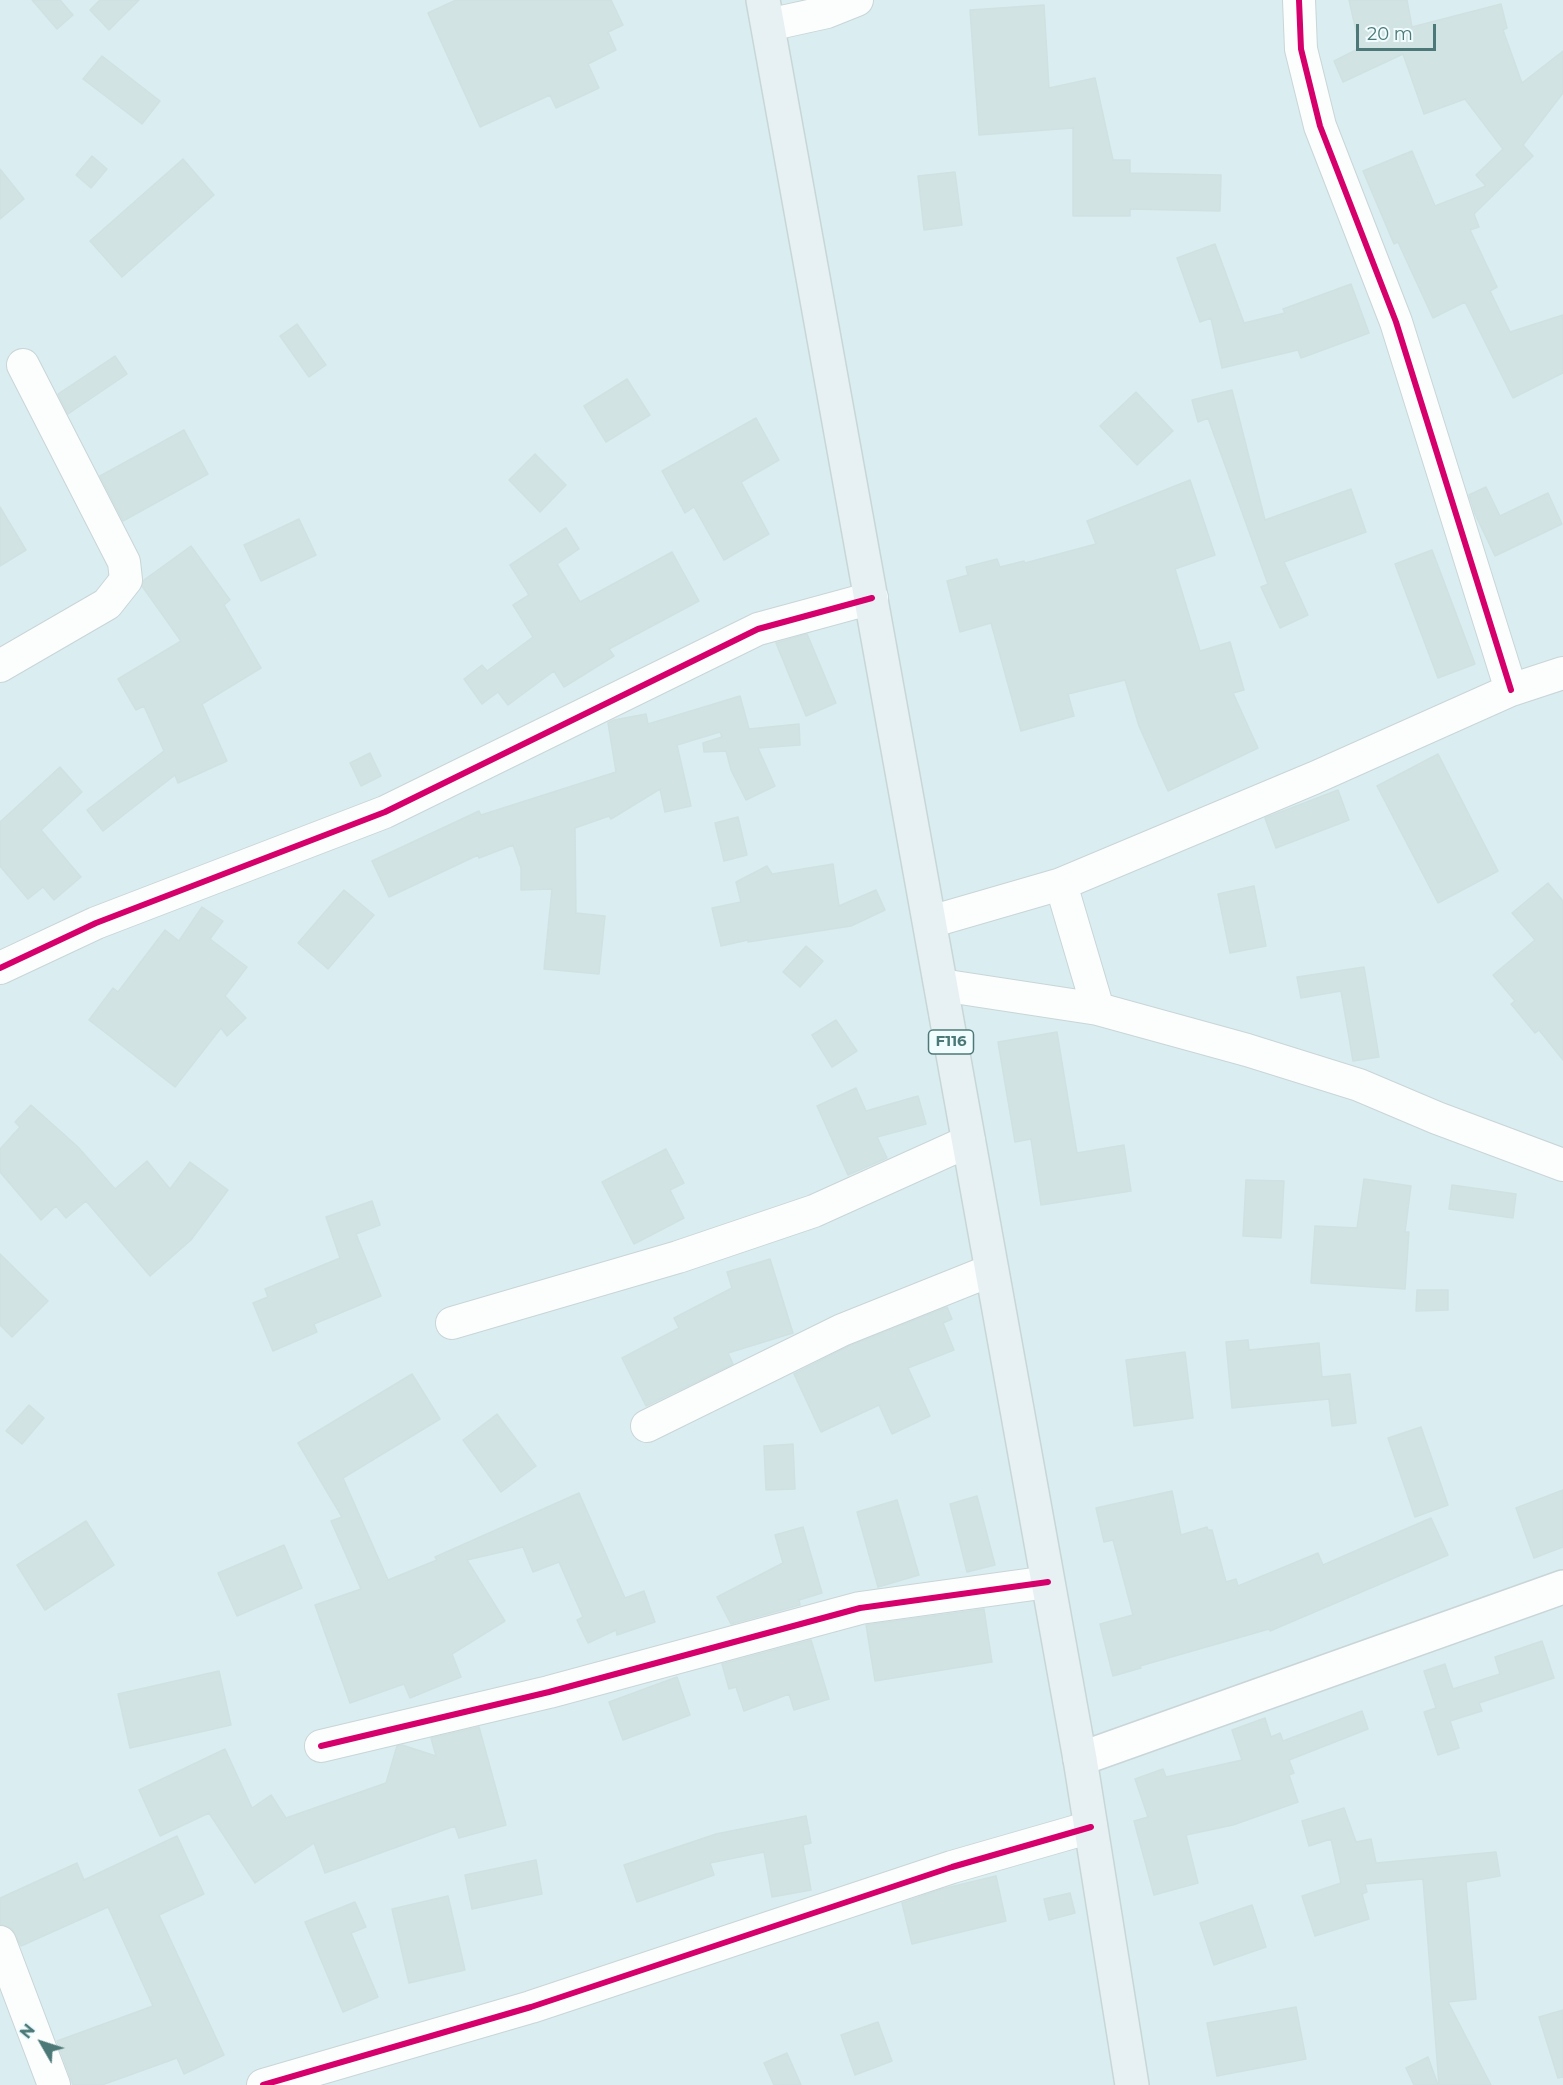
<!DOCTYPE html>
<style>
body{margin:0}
#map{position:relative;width:1563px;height:2085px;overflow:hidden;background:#eef6f9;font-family:Montserrat,sans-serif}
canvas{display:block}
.north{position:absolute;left:12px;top:2013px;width:60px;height:60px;-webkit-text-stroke:4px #f1fcff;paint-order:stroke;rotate:309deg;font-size:16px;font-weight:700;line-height:24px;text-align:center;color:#4c7977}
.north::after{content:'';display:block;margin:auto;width:21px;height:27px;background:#4c7977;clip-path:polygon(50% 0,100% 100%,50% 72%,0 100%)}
.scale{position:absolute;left:1356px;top:24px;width:80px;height:27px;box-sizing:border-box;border:3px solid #4c7977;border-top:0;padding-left:8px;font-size:18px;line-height:21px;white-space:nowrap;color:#4c7977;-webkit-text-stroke:4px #f1fcff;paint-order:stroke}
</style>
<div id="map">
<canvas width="1563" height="2085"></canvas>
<div class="north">N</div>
<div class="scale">20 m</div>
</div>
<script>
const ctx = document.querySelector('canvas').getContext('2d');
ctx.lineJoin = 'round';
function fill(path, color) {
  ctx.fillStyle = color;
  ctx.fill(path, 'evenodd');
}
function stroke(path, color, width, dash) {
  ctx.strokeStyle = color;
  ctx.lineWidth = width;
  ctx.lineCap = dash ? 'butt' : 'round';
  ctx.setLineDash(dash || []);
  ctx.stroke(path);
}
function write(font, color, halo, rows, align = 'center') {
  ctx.font = font + ' Montserrat,sans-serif';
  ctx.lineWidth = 6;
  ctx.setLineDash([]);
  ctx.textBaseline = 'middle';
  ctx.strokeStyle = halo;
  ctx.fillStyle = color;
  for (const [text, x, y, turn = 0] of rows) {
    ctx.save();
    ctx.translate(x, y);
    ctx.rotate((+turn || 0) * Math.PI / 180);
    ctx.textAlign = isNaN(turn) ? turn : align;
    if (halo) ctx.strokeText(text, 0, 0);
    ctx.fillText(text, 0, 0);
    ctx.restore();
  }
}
fill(new Path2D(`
 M 0,0 L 1563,0 L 1563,2085 L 0,2085 Z`), '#daedf0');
const building = new Path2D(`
 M 32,0 L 60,0 L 73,15 L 57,29 Z
 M 100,0 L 139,0 L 109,30 L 90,10 Z
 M 456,0 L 611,0 L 623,25 L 608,32 L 616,50 L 588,64 L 599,88 L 556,108 L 550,95 L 480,127 L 428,13 Z
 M 1349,0 L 1407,0 L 1412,27 L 1501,4 L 1507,28 L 1503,30 L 1522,83 L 1563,51 L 1563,93 L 1523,145 L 1533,156 L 1474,214 L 1479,227 L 1470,230 L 1497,287 L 1490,291 L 1510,332 L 1563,315 L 1563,373 L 1513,398 L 1465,302 L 1433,318 L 1398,242 L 1394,244 L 1363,171 L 1412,151 L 1435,206 L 1486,186 L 1476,175 L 1503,149 L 1465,99 L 1424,114 L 1403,54 L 1343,82 L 1334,61 L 1360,48 Z
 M 1044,5 L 1049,88 L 1095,78 L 1113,160 L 1130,160 L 1130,173 L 1221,175 L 1220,211 L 1130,209 L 1130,216 L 1073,216 L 1073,128 L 979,135 L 970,10 Z
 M 102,56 L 160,101 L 142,124 L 83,79 Z
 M 92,156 L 107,169 L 91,188 L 76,175 Z
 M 183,159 L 214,195 L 122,277 L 90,241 Z
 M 0,169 L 24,199 L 0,219 Z
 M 955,172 L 962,225 L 924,230 L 918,176 Z
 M 1215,244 L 1244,323 L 1285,313 L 1283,309 L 1351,284 L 1369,333 L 1301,358 L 1298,350 L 1222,368 L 1211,318 L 1200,322 L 1177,258 Z
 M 297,324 L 326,365 L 309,377 L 280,336 Z
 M 115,356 L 127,374 L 68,414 L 58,394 Z
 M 627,379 L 650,415 L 606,442 L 584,406 Z
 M 1232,390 L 1265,520 L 1351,489 L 1366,532 L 1284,562 L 1308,615 L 1280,628 L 1261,587 L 1268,584 L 1208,418 L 1198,422 L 1192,400 Z
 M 1136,392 L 1173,431 L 1137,465 L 1100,426 Z
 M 756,418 L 779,460 L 741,482 L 769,534 L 724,560 L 694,507 L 685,513 L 662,471 Z
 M 184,430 L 208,474 L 123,521 L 100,476 Z
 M 535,454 L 566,485 L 540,512 L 509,480 Z
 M 1190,480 L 1215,555 L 1175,569 L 1200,651 L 1230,642 L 1244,690 L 1233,693 L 1258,748 L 1168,791 L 1139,726 L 1125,680 L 1068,694 L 1074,716 L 1021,731 L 991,623 L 960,632 L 947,581 L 968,575 L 966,567 L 997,559 L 1000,567 L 1024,561 L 1025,563 L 1096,544 L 1087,521 Z
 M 1486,487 L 1500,516 L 1548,493 L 1562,524 L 1495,556 L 1475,514 L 1469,495 Z
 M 0,507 L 26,550 L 0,566 Z
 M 299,519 L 316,555 L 261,581 L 244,545 Z
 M 566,528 L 579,549 L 557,564 L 580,602 L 672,552 L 699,601 L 609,649 L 614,656 L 564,687 L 554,671 L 508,705 L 498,692 L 482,704 L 464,679 L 482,665 L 487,671 L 533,637 L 513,605 L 529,595 L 510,565 Z
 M 191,546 L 230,600 L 224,605 L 261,668 L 202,704 L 227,761 L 178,783 L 175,775 L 103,831 L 87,810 L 164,751 L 144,706 L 136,710 L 118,679 L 181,641 L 142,586 L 144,580 Z
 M 1432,550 L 1475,664 L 1438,678 L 1395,564 Z
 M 807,634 L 836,703 L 806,716 L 776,643 Z
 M 740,696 L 749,729 L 799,724 L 800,745 L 758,748 L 775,786 L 746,800 L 731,770 L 726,751 L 704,752 L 703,743 L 722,737 L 720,732 L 677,745 L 691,806 L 665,812 L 660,789 L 611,819 L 609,816 L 575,828 L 576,913 L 605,916 L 599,974 L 544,969 L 552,889 L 521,890 L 521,868 L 513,845 L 479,858 L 478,855 L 389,897 L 372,861 L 479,811 L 481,815 L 616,772 L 608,723 L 614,720 L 646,714 L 648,724 Z
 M 370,753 L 381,776 L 361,786 L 350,763 Z
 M 1438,754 L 1498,871 L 1438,903 L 1377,786 Z
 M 60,767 L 82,792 L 41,830 L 81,877 L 54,900 L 43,887 L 28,899 L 0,866 L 0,822 Z
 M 1338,790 L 1349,820 L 1276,848 L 1265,818 Z
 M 738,817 L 747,855 L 724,861 L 715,823 Z
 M 833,864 L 839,906 L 876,890 L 885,910 L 851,926 L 748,942 L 748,940 L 721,946 L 712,908 L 741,902 L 736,882 L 767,866 L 772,874 Z
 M 1548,883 L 1563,901 L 1563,1060 L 1539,1030 L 1535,1033 L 1511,1004 L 1515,1001 L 1493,975 L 1535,940 L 1512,913 Z
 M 1254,886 L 1266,946 L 1230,953 L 1218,894 Z
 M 344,890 L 374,915 L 328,969 L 298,943 Z
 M 202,907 L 223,921 L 210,939 L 247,967 L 225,996 L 246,1018 L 227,1036 L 221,1028 L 175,1087 L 89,1020 L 113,988 L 118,992 L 165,930 L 179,941 Z
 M 806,946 L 823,961 L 800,987 L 783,972 Z
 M 1364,967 L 1379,1057 L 1353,1061 L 1341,991 L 1301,998 L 1297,977 Z
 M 836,1020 L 857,1051 L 832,1067 L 812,1035 Z
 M 1057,1032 L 1077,1153 L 1124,1145 L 1131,1191 L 1041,1205 L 1031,1139 L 1015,1142 L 998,1042 Z
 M 856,1088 L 866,1111 L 918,1096 L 926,1124 L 877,1137 L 887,1158 L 848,1175 L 817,1106 Z
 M 31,1105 L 78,1147 L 115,1189 L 147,1161 L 170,1189 L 190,1162 L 228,1190 L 191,1240 L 150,1276 L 86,1201 L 66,1218 L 56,1206 L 41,1220 L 0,1172 L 0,1149 L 20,1127 L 15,1122 Z
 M 666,1149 L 684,1183 L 670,1190 L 684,1218 L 634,1244 L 602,1182 Z
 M 1364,1179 L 1411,1186 L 1405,1232 L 1409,1232 L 1405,1289 L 1311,1283 L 1315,1226 L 1357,1228 Z
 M 1246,1180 L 1284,1181 L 1281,1238 L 1243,1236 Z
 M 1452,1185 L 1516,1194 L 1513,1218 L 1449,1209 Z
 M 372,1201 L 380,1225 L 356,1234 L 381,1296 L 314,1324 L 317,1332 L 273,1351 L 253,1303 L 268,1297 L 265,1289 L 340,1258 L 326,1217 Z
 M 0,1254 L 48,1301 L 12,1337 L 0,1325 Z
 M 770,1259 L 793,1333 L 728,1353 L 733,1364 L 646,1406 L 622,1358 L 679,1328 L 674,1318 L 732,1288 L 727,1272 Z
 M 1417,1290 L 1448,1290 L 1448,1310 L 1416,1311 Z
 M 947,1307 L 952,1319 L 943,1323 L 954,1350 L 908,1368 L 930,1416 L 892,1434 L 879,1405 L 821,1432 L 794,1374 L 849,1346 Z
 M 1248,1340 L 1249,1350 L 1319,1343 L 1322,1377 L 1350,1374 L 1356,1423 L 1332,1426 L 1329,1399 L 1232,1408 L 1226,1342 Z
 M 1185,1352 L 1193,1418 L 1134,1426 L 1126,1360 Z
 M 412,1374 L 440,1419 L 343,1478 L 388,1580 L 437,1560 L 435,1557 L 579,1493 L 625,1598 L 644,1591 L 655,1622 L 617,1635 L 616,1630 L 588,1643 L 577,1620 L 583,1617 L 559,1562 L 533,1572 L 523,1547 L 467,1560 L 505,1621 L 452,1654 L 461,1677 L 410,1698 L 404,1684 L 350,1703 L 315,1605 L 361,1589 L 331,1521 L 342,1517 L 298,1443 Z
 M 29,1405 L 44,1418 L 22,1444 L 6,1431 Z
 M 497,1414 L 536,1466 L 501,1492 L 463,1440 Z
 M 1421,1427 L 1448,1505 L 1415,1517 L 1388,1438 Z
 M 793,1444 L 795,1489 L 766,1490 L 764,1446 Z
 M 1563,1490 L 1563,1547 L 1534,1558 L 1516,1508 Z
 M 1172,1491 L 1181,1535 L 1207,1527 L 1208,1530 L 1212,1530 L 1226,1582 L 1236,1579 L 1238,1586 L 1318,1553 L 1323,1565 L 1431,1518 L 1448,1555 L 1270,1631 L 1269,1629 L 1140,1666 L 1141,1668 L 1113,1676 L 1100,1624 L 1133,1615 L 1113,1540 L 1104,1542 L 1096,1508 Z
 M 977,1496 L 995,1565 L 967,1572 L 950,1504 Z
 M 897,1500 L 919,1575 L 878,1587 L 857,1512 Z
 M 86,1521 L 114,1565 L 45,1610 L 17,1565 Z
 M 803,1527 L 822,1593 L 799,1600 L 800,1605 L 731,1624 L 717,1597 L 783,1563 L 775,1535 Z
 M 284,1545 L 302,1588 L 237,1616 L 218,1573 Z
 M 984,1609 L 992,1662 L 875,1681 L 866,1625 Z
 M 811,1640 L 829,1699 L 794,1710 L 789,1694 L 744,1711 L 736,1687 L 729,1689 L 722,1664 Z
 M 1542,1641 L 1554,1678 L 1479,1703 L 1482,1711 L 1450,1721 L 1459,1748 L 1438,1755 L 1424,1712 L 1436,1708 L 1424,1671 L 1445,1664 L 1453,1689 L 1500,1674 L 1495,1657 Z
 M 219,1671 L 231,1725 L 130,1748 L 118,1694 Z
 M 677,1677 L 690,1715 L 623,1740 L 609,1702 Z
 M 1362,1711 L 1368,1729 L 1289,1760 L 1294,1773 L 1289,1775 L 1298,1802 L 1233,1825 L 1186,1835 L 1198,1883 L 1154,1895 L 1134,1821 L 1148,1817 L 1135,1779 L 1163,1769 L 1166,1777 L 1242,1760 L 1232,1730 L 1265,1718 L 1271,1737 L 1280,1733 L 1283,1741 Z
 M 479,1727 L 506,1825 L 459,1838 L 455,1826 L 325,1873 L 314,1843 L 255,1883 L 209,1813 L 160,1836 L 139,1790 L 225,1749 L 252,1808 L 271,1795 L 286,1818 L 386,1783 L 397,1746 L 402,1745 L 436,1756 L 431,1738 Z
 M 1344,1808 L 1356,1842 L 1371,1839 L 1376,1863 L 1496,1852 L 1500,1876 L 1466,1882 L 1476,1999 L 1448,2002 L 1491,2085 L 1439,2085 L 1423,1879 L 1365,1884 L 1367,1892 L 1362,1894 L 1369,1919 L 1315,1936 L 1302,1896 L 1341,1883 L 1331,1839 L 1309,1846 L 1302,1821 Z
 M 806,1816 L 811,1843 L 803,1845 L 811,1890 L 772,1897 L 764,1852 L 710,1863 L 714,1875 L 637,1902 L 624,1865 L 716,1834 Z
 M 177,1836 L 204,1894 L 159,1915 L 224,2055 L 184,2074 L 177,2058 L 102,2085 L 73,2085 L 57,2041 L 153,2006 L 108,1907 L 21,1946 L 12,1929 L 0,1924 L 0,1898 L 77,1863 L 84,1880 Z
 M 536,1860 L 542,1894 L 472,1909 L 465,1875 Z
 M 996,1876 L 1006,1921 L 912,1944 L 902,1903 L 942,1889 Z
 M 1070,1893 L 1075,1913 L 1049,1920 L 1044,1899 Z
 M 448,1896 L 465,1970 L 409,1983 L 392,1909 Z
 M 355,1902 L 366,1927 L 351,1933 L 378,1997 L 343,2012 L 305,1922 Z
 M 1252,1905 L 1266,1947 L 1214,1965 L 1200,1923 Z
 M 1296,2007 L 1306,2059 L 1217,2076 L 1207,2023 Z
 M 1563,2010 L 1563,2077 L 1558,2078 L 1539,2017 Z
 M 878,2022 L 892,2061 L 855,2075 L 841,2035 Z
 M 787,2053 L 801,2085 L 774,2085 L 764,2063 Z
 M 1428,2057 L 1438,2085 L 1414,2085 L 1406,2068 Z`);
fill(building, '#d2e3e4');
stroke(building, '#d0e1e2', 1.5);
const minor = new Path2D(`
 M 1299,0 L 1301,49 L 1320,126 L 1396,322 L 1511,690
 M 768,25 L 827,12 L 857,0
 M 0,666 L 107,604 L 126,580 L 124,562 L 23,365
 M 1061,884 L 1098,1009
 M 930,922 L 1061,884 L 1314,778 L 1511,690 L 1563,673
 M 0,968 L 96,923 L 385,812 L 758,629 L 872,598
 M 941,985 L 1098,1009 L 1247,1050 L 1359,1085 L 1437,1118 L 1563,1165
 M 452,1323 L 678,1257 L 814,1211 L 969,1141
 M 647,1426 L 842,1330 L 992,1270
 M 321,1746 L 549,1692 L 860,1608 L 1048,1582
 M 0,1942 L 54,2085
 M 263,2085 L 531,2007 L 952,1867 L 1091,1827`);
const tertiary = new Path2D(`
 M 1080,1759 L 1563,1587`);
const primary = new Path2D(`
 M 763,0 L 1080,1759 L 1132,2085`);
stroke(minor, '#c9d5d7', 34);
stroke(tertiary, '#c9d5d7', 36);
stroke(primary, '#c7d7d7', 36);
stroke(minor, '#fcfefe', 32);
stroke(tertiary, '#fcfefe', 33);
stroke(primary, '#e7f0f3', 33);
stroke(new Path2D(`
 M 1299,0 L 1301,49 L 1320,126 L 1396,322 L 1511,690
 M 0,968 L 96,923 L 385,812 L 758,629 L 872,598
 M 321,1746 L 549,1692 L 860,1608 L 1048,1582
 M 263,2085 L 531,2007 L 952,1867 L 1091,1827`), '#d6006c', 6);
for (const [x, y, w] of [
 [951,1042,45]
]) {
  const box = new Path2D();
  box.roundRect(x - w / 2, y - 12, w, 24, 4.5);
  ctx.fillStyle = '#f1fcff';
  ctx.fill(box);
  stroke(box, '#4c7977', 1.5);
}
write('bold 15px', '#4c7977', null, [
 ["F116",951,1042]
]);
</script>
